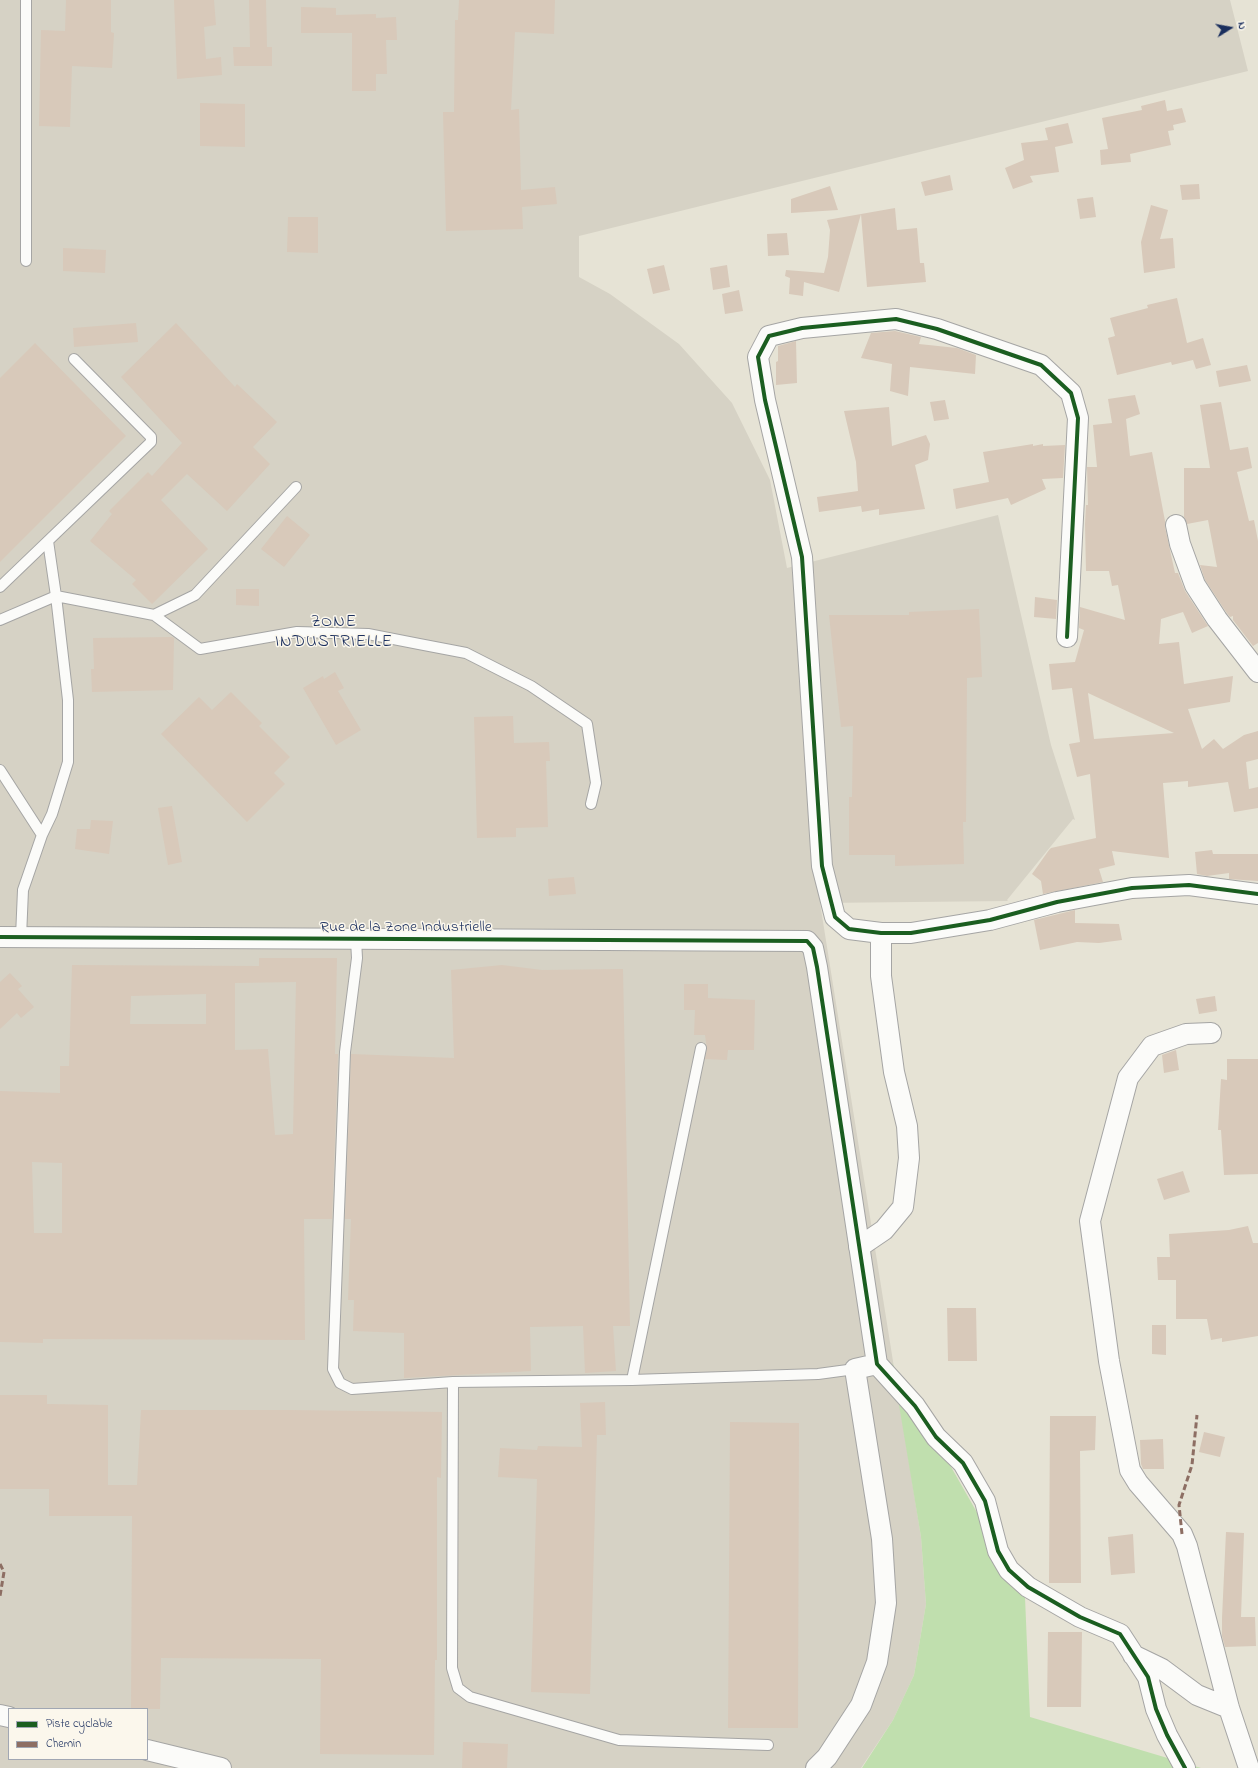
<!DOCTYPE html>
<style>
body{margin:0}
#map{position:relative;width:1258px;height:1768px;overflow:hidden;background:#e6e3d5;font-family:"Indie Flower",sans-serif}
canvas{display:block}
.legend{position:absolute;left:8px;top:1708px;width:140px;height:52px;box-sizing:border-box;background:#fbf7ec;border:1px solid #a1a7b3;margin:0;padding:5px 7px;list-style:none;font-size:12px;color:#1b2f5e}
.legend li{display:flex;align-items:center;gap:8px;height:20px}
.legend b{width:20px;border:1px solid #a1a7b3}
.north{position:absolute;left:1210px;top:8px;width:40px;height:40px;-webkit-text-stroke:3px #fbf7ec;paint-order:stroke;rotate:79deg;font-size:11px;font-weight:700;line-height:16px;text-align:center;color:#1b2f5e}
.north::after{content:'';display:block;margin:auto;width:14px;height:18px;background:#1b2f5e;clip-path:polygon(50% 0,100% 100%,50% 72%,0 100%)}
</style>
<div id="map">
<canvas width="1258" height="1768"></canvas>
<ul class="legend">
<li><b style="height:5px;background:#1b5e20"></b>Piste cyclable</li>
<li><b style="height:5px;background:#8d6e63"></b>Chemin</li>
</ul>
<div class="north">N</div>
</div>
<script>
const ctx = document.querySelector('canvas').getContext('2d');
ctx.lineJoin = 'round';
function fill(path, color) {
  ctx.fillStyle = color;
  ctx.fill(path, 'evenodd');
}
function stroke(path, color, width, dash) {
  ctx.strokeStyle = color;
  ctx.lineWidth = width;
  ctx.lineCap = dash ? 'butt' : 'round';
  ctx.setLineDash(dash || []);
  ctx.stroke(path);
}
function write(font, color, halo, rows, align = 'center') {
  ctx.font = font + ' "Indie Flower",sans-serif';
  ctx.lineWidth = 3;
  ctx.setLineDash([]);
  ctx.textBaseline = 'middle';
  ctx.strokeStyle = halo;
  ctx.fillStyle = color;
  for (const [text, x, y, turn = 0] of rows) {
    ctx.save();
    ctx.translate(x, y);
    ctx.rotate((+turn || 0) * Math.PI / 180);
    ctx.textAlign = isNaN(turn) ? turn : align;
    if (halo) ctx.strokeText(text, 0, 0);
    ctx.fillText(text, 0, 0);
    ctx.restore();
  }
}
fill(new Path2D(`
 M 0,0 L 1230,0 L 1248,71 L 579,236 L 579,277 L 610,294 L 679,344 L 732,403 L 770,480 L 787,568 L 998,515 L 1051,745 L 1075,820 L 1073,819 L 1007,900 L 1008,901 L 820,903 L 921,1537 L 926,1604 L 914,1675 L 893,1720 L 861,1768 L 0,1768 ZM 9,1709 L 147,1709 L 147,1759 L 9,1759 Z`), '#d6d2c5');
fill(new Path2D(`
 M 892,1363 L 1025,1597 L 1030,1717 L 1201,1768 L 862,1768 L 893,1720 L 914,1675 L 926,1604 L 921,1537 Z`), '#c0dfae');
fill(new Path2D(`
 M 66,0 L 111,0 L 111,32 L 114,33 L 112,68 L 72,66 L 70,127 L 39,126 L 41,30 L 65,31 Z
 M 174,0 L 214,0 L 216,25 L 204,27 L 206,59 L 221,57 L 222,75 L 177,79 Z
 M 249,0 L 266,0 L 267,47 L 272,47 L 272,66 L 234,66 L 233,47 L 250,47 Z
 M 459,0 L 555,0 L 554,34 L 515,32 L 511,110 L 519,109 L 521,190 L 555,187 L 557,204 L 522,207 L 523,229 L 446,231 L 443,112 L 454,112 L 455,20 L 458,20 Z
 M 301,7 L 336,8 L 336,15 L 376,14 L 376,18 L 396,17 L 397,40 L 386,40 L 387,74 L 376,74 L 376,91 L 352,91 L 352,33 L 301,33 Z
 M 1165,100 L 1167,111 L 1182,108 L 1186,122 L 1173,125 L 1174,130 L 1168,131 L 1171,145 L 1130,154 L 1131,162 L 1101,165 L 1100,150 L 1108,149 L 1102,118 L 1142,110 L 1141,106 Z
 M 200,103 L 245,104 L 245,147 L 200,146 Z
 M 1068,123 L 1073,143 L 1055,147 L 1059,172 L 1030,176 L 1033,182 L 1013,189 L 1005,168 L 1024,160 L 1021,143 L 1048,140 L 1045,128 Z
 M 950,175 L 953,190 L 925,196 L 921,182 Z
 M 1199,184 L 1200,199 L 1182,200 L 1180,185 Z
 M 830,186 L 838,210 L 791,213 L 791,199 Z
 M 1093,197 L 1096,217 L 1080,219 L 1077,199 Z
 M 1151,205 L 1168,210 L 1160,239 L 1173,238 L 1175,268 L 1144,273 L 1141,242 Z
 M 895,208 L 897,230 L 917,228 L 920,263 L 924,263 L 926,282 L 867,287 L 861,214 L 839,292 L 804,282 L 803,296 L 789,294 L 790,278 L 785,276 L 786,270 L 824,273 L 828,257 L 830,230 L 827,220 Z
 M 288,217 L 318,217 L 318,253 L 287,252 Z
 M 787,233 L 789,255 L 768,256 L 767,234 Z
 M 63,248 L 106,250 L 105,273 L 63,271 Z
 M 664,265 L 670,290 L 653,294 L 647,269 Z
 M 727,265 L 730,287 L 713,290 L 710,268 Z
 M 739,290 L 743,311 L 725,314 L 722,294 Z
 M 1177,298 L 1187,343 L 1203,338 L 1211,365 L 1196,369 L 1193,360 L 1172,365 L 1171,362 L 1117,375 L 1108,338 L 1115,336 L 1110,318 L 1148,308 L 1147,305 Z
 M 136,323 L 138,342 L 74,347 L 73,328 Z
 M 176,323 L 235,387 L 237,384 L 277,422 L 253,447 L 270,464 L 227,511 L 187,474 L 161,500 L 208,549 L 152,604 L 132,584 L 136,580 L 90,541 L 112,514 L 109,511 L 148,472 L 152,476 L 182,443 L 121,377 Z
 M 895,331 L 921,337 L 919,344 L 957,348 L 976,355 L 975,374 L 910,367 L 908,396 L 890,391 L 892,364 L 861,358 L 871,333 Z
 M 796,341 L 797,383 L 776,385 L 776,362 L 778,361 L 778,346 Z
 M 35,343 L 126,436 L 0,562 L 0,378 Z
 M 1247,365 L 1251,381 L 1219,387 L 1216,371 Z
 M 1135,395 L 1140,414 L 1126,419 L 1130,456 L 1152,452 L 1165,521 L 1165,527 L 1175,573 L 1178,573 L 1185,591 L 1208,626 L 1192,633 L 1183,612 L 1161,619 L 1159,644 L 1179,642 L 1184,684 L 1233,676 L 1230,702 L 1188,709 L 1202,749 L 1214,739 L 1223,749 L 1244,735 L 1258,731 L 1258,759 L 1246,762 L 1249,789 L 1258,787 L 1258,808 L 1234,812 L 1228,782 L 1188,787 L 1188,781 L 1163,783 L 1169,858 L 1112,851 L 1115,865 L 1099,869 L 1103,882 L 1043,894 L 1041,881 L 1032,874 L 1049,850 L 1051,848 L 1096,838 L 1090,774 L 1077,777 L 1069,744 L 1080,742 L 1072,688 L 1052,690 L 1049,664 L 1075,662 L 1084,630 L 1079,628 L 1080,607 L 1125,620 L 1118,585 L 1112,586 L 1109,571 L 1086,571 L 1085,524 L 1086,505 L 1088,505 L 1087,467 L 1097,467 L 1093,425 L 1112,423 L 1108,399 ZM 1088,693 L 1174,733 L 1094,739 Z
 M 945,400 L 949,419 L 934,421 L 930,402 Z
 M 1221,402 L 1230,450 L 1248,447 L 1252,468 L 1237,472 L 1249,521 L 1254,520 L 1258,541 L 1258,643 L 1253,646 L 1233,620 L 1233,616 L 1230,617 L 1226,612 L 1205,580 L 1200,565 L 1217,567 L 1208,520 L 1187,524 L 1184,517 L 1184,468 L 1210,468 L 1200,405 Z
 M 889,407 L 892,446 L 926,435 L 930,444 L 928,460 L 915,465 L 925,509 L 879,515 L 879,509 L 862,512 L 861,506 L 819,512 L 817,497 L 858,491 L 856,462 L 844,411 Z
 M 1033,444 L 1033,446 L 1043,444 L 1043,446 L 1065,445 L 1063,478 L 1042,479 L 1046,489 L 1011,505 L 1008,498 L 956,509 L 953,489 L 989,482 L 983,452 Z
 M 287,516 L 310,535 L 284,567 L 261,549 Z
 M 236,589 L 259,589 L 259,606 L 236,605 Z
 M 1035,597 L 1057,600 L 1056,619 L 1034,617 Z
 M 979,609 L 982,677 L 967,678 L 966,822 L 963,822 L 964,864 L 895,866 L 895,855 L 849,855 L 849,797 L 852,797 L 853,726 L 841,727 L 829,615 L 909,615 L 909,612 Z
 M 172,637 L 174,638 L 173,690 L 92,692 L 91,669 L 94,669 L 93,638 Z
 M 335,672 L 344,688 L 338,691 L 361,730 L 336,745 L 303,688 L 323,676 L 324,679 Z
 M 231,692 L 262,723 L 259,726 L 290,757 L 274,773 L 285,784 L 247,822 L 161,734 L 199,697 L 212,710 Z
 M 513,716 L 514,743 L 549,742 L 550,761 L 546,761 L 548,827 L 516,828 L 516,837 L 477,838 L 474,717 Z
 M 172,806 L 182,862 L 168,865 L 158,808 Z
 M 91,820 L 113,821 L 109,854 L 75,849 L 77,829 L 90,829 Z
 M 1212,850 L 1213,854 L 1258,854 L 1258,881 L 1229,879 L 1229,873 L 1207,876 L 1197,874 L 1195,852 Z
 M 574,877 L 576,894 L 549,896 L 548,879 Z
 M 1075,910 L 1075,923 L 1119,924 L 1122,940 L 1099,943 L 1077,942 L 1040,950 L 1034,920 Z
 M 259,958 L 337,958 L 335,1054 L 338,1054 L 332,1219 L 304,1219 L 305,1340 L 43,1339 L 43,1343 L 0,1342 L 0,1091 L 60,1093 L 60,1066 L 69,1066 L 72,965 L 259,966 ZM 296,982 L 293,1134 L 275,1135 L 268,1049 L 235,1050 L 235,983 ZM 206,994 L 206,1024 L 130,1024 L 131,996 ZM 32,1162 L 62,1163 L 62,1233 L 34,1233 Z
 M 502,965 L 542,970 L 623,969 L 630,1326 L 613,1326 L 616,1371 L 585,1373 L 583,1326 L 530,1327 L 531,1371 L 404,1378 L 404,1333 L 353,1331 L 354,1300 L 348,1300 L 351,1219 L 345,1219 L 351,1054 L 454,1058 L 451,970 Z
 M 10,973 L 22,986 L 18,989 L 34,1007 L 21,1018 L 17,1013 L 0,1029 L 0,982 Z
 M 684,984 L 708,984 L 708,998 L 755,1000 L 754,1050 L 728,1050 L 727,1060 L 705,1059 L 707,1049 L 705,1035 L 694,1035 L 695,1010 L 684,1010 Z
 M 1215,996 L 1217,1011 L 1199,1014 L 1196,999 Z
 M 1176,1050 L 1179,1070 L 1164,1073 L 1162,1055 Z
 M 1227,1059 L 1258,1059 L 1258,1174 L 1224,1175 L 1221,1130 L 1218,1130 L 1221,1079 L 1227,1080 Z
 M 1183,1171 L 1190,1192 L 1164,1200 L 1157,1179 Z
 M 1248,1226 L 1253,1243 L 1258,1243 L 1258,1336 L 1222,1342 L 1222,1338 L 1211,1340 L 1207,1319 L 1176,1319 L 1176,1280 L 1158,1280 L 1157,1257 L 1170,1257 L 1169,1234 L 1229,1230 Z
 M 947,1308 L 976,1308 L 977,1361 L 948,1361 Z
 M 1152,1325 L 1166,1325 L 1166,1355 L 1152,1354 Z
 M 0,1395 L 47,1395 L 47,1404 L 108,1405 L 108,1485 L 137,1485 L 141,1410 L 290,1410 L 442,1412 L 441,1478 L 437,1477 L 437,1660 L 435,1660 L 434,1755 L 320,1754 L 321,1659 L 161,1658 L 160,1709 L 131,1709 L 132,1516 L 49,1516 L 49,1489 L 0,1489 Z
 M 605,1402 L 606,1435 L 597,1435 L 590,1694 L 531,1692 L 537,1479 L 498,1477 L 500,1448 L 537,1450 L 538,1446 L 582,1447 L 580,1403 Z
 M 1050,1416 L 1096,1416 L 1095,1450 L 1080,1451 L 1081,1583 L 1049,1583 Z
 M 730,1422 L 799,1423 L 798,1728 L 728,1728 Z
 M 1204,1432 L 1225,1437 L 1220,1457 L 1199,1452 Z
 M 1163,1439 L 1164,1469 L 1143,1469 L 1141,1464 L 1140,1440 Z
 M 1226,1532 L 1244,1533 L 1241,1617 L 1255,1617 L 1256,1646 L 1225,1647 L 1222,1636 L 1222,1618 Z
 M 1133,1534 L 1135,1573 L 1111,1575 L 1108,1537 Z
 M 1048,1632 L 1082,1632 L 1081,1707 L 1047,1707 Z
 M 463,1742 L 508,1744 L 507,1768 L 462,1768 Z`), '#d8c9ba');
const lane = new Path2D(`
 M 26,0 L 26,261
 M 0,587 L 151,442 L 151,437 L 74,359
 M 154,615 L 200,649 L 297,632 L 368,634 L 419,644 L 466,653 L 531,686 L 587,724 L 596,783 L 591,804
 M 0,620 L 56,596 L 154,615 L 195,595 L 296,487
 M 0,770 L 42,835
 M 21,937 L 23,890 L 42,835 L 52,814 L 68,762 L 68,700 L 56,596 L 48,541
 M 356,940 L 357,958 L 345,1052 L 333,1369 L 340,1383 L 352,1389 L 453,1382 L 632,1380 L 818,1374 L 855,1369
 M 632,1380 L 701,1048
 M 453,1382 L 452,1668 L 458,1688 L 470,1697 L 619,1740 L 768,1745`);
const street = new Path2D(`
 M 1176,525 L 1180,544 L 1195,585 L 1217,619 L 1258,672
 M 1067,637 L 1078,418 L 1071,393 L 1041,365 L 937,329 L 896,319 L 802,328 L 769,336 L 758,357 L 765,400 L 802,557 L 822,866 L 835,917 L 849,929 L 881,933 L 911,933 L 990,920 L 1057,902 L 1132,888 L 1189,885 L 1258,894
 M 0,937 L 807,941 L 813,948 L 817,967 L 877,1364 L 915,1406 L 936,1437 L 963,1463 L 985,1501 L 998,1551 L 1009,1570 L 1028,1587 L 1080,1617 L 1120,1634 L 1148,1677 L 1156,1709 L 1167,1735 L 1185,1768
 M 1211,1033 L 1186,1034 L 1152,1046 L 1128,1078 L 1090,1221 L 1109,1361 L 1130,1470 L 1138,1483 L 1182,1534 L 1187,1546 L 1229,1708 L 1249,1768
 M 859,1247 L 884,1230 L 903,1207 L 909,1158 L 907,1126 L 894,1072 L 881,976 L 881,933
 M 1133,1655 L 1162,1669 L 1197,1695 L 1229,1708
 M 0,1715 L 9,1717
 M 147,1750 L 221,1768
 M 816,1768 L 827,1757 L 861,1705 L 877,1662 L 886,1603 L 882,1539 L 855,1369 L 877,1364`);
stroke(lane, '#a5a5a4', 12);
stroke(street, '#a5a5a4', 22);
stroke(lane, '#fbfbf9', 10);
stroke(street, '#fbfbf9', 20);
stroke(new Path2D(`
 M 1182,1534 L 1179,1505 L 1192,1465 L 1197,1415
 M 0,1564 L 4,1572 L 0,1596`), '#8d6e63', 3, [6, 3]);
stroke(new Path2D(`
 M 1067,637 L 1078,418 L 1071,393 L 1041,365 L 937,329 L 896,319 L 802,328 L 769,336 L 758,357 L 765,400 L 802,557 L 822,866 L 835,917 L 849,929 L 881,933 L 911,933 L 990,920 L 1057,902 L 1132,888 L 1189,885 L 1258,894
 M 0,937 L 807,941 L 813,948 L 817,967 L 877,1364 L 915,1406 L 936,1437 L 963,1463 L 985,1501 L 998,1551 L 1009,1570 L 1028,1587 L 1080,1617 L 1120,1634 L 1148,1677 L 1156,1709 L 1167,1735 L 1185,1768`), '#1b5e20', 4);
write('16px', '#1b2f5e', '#fbf7ec', [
 ["Rue de la Zone Industrielle",406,928]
]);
ctx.letterSpacing = '1px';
write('17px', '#1b2f5e', '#fbf7ec', [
 ["ZONE",334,623],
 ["INDUSTRIELLE",334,643]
]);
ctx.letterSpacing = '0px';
</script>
